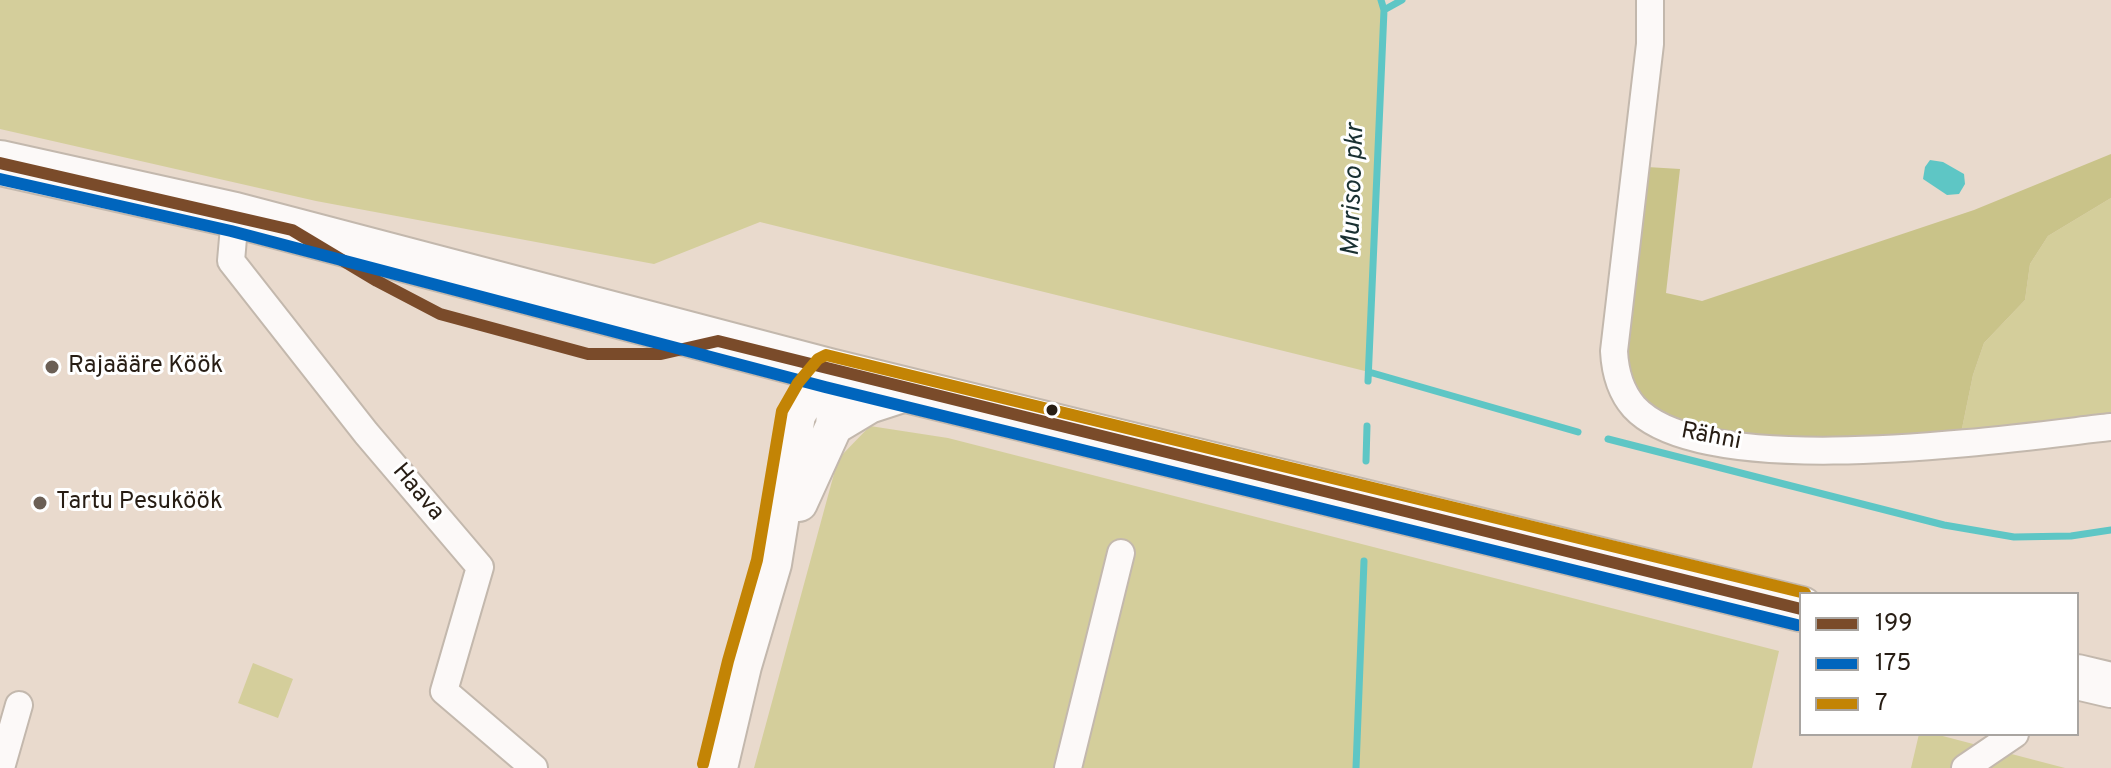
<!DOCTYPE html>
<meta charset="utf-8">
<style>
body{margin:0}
#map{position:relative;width:2111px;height:768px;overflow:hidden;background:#e9dacd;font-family:Overpass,sans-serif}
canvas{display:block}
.legend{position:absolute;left:1799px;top:592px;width:280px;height:144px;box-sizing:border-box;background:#fff;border:2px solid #a9a5a1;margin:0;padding:10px 14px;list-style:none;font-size:24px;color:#271d14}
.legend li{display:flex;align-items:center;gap:16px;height:40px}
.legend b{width:40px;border:2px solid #a9a5a1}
</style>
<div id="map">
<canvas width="2111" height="768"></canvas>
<ul class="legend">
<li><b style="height:10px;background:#7a4b2a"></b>199</li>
<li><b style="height:10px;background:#0065bd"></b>175</li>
<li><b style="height:10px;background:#c38405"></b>7</li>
</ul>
</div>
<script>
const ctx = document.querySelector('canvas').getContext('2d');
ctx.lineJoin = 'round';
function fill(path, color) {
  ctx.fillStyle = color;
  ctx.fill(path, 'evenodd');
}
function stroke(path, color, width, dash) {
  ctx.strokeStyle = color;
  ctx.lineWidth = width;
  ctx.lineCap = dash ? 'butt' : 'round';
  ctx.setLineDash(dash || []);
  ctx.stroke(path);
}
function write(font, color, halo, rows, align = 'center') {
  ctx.font = font + ' Overpass,sans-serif';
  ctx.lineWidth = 6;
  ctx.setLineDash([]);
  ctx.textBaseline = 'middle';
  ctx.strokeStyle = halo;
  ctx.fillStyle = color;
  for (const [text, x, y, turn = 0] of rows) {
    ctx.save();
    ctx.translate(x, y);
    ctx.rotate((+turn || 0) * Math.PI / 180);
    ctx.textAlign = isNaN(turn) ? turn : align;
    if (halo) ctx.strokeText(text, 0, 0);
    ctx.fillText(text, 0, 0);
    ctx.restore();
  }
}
fill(new Path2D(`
 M 0,0 L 1381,0 L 1384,10 L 1369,372 L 760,222 L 654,264 L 316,201 L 0,129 Z
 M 2111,198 L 2111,427 L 1959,443 L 1973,375 L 1984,343 L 2025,300 L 2030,264 L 2048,236 Z
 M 870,426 L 948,438 L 1779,651 L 1752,768 L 754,768 L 838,459 Z
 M 253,663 L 293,679 L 278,718 L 238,703 Z
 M 1919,734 L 1935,734 L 2065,768 L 1911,768 Z`), '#d4ce9b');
fill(new Path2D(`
 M 2111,154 L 2111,198 L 2048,236 L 2030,264 L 2025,300 L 1984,343 L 1973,375 L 1959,443 L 1839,451 L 1667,429 L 1631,384 L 1628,349 L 1647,167 L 1680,169 L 1666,293 L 1702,301 L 1974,210 Z`), '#c9c389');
fill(new Path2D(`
 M 1930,160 L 1943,162 L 1964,174 L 1965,184 L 1959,194 L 1947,195 L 1923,179 L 1925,167 Z`), '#5ec6c5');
stroke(new Path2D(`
 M 1384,10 L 1402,0
 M 1369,372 L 1578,432
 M 1368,381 L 1384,10 L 1381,0
 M 1608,439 L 1944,525 L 2014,537 L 2071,536 L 2111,530
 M 1366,461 L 1367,426
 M 1356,768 L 1364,561`), '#5ec6c5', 7);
const street = new Path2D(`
 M 1650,0 L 1650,44 L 1614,351 C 1615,371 1620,391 1634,407 C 1705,484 2011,438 2111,427
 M 235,215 L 231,261 L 366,433 L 480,567 L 444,691 L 534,768
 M 1,768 L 19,705
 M 1068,768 L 1121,553
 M 1965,768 L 2015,734`);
const secondary = new Path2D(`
 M 834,426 L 869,405 L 912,391
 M 799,503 L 834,426 L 836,402 L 829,371
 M 719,768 L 743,666 L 773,564 L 797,415 L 810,393 L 829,371`);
const highway = new Path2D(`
 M 0,163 L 235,215 L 829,371 L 1801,609
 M 2077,677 L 2111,685`);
stroke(street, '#c3b8ad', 30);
stroke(secondary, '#c3b8ad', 40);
stroke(highway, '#c3b8ad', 48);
stroke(street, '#fcf9f8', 26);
stroke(secondary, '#fcf9f8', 36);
stroke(highway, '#fcf9f8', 44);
stroke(new Path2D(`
 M 0,163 L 292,230 L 377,281 L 440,314 L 588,354 L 661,354 L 718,341 L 1801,609`), '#7a4b2a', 12);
stroke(new Path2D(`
 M 0,179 L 231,231 L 825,387 L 1797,625`), '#0065bd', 12);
stroke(new Path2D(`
 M 703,764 L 728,661 L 757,560 L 782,411 L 798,383 L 818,359 L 826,355 L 1805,593`), '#c38405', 12);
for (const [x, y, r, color] of [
 [52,367,8,"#6b5f55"],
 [1052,410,7,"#271d14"],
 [40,503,8,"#6b5f55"]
]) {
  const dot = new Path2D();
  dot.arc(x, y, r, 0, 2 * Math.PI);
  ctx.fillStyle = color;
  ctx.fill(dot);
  stroke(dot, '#fff', 3);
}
write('24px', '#271d14', '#fff', [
 ["Rajaääre Köök",68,367],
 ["Tartu Pesuköök",56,503]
], 'left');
write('24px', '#271d14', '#fff', [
 ["Rähni",1711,438,11],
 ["Haava",417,493,50]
]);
write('italic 26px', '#193031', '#fff', [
 ["Murisoo pkr",1355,190,-88]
]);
</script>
